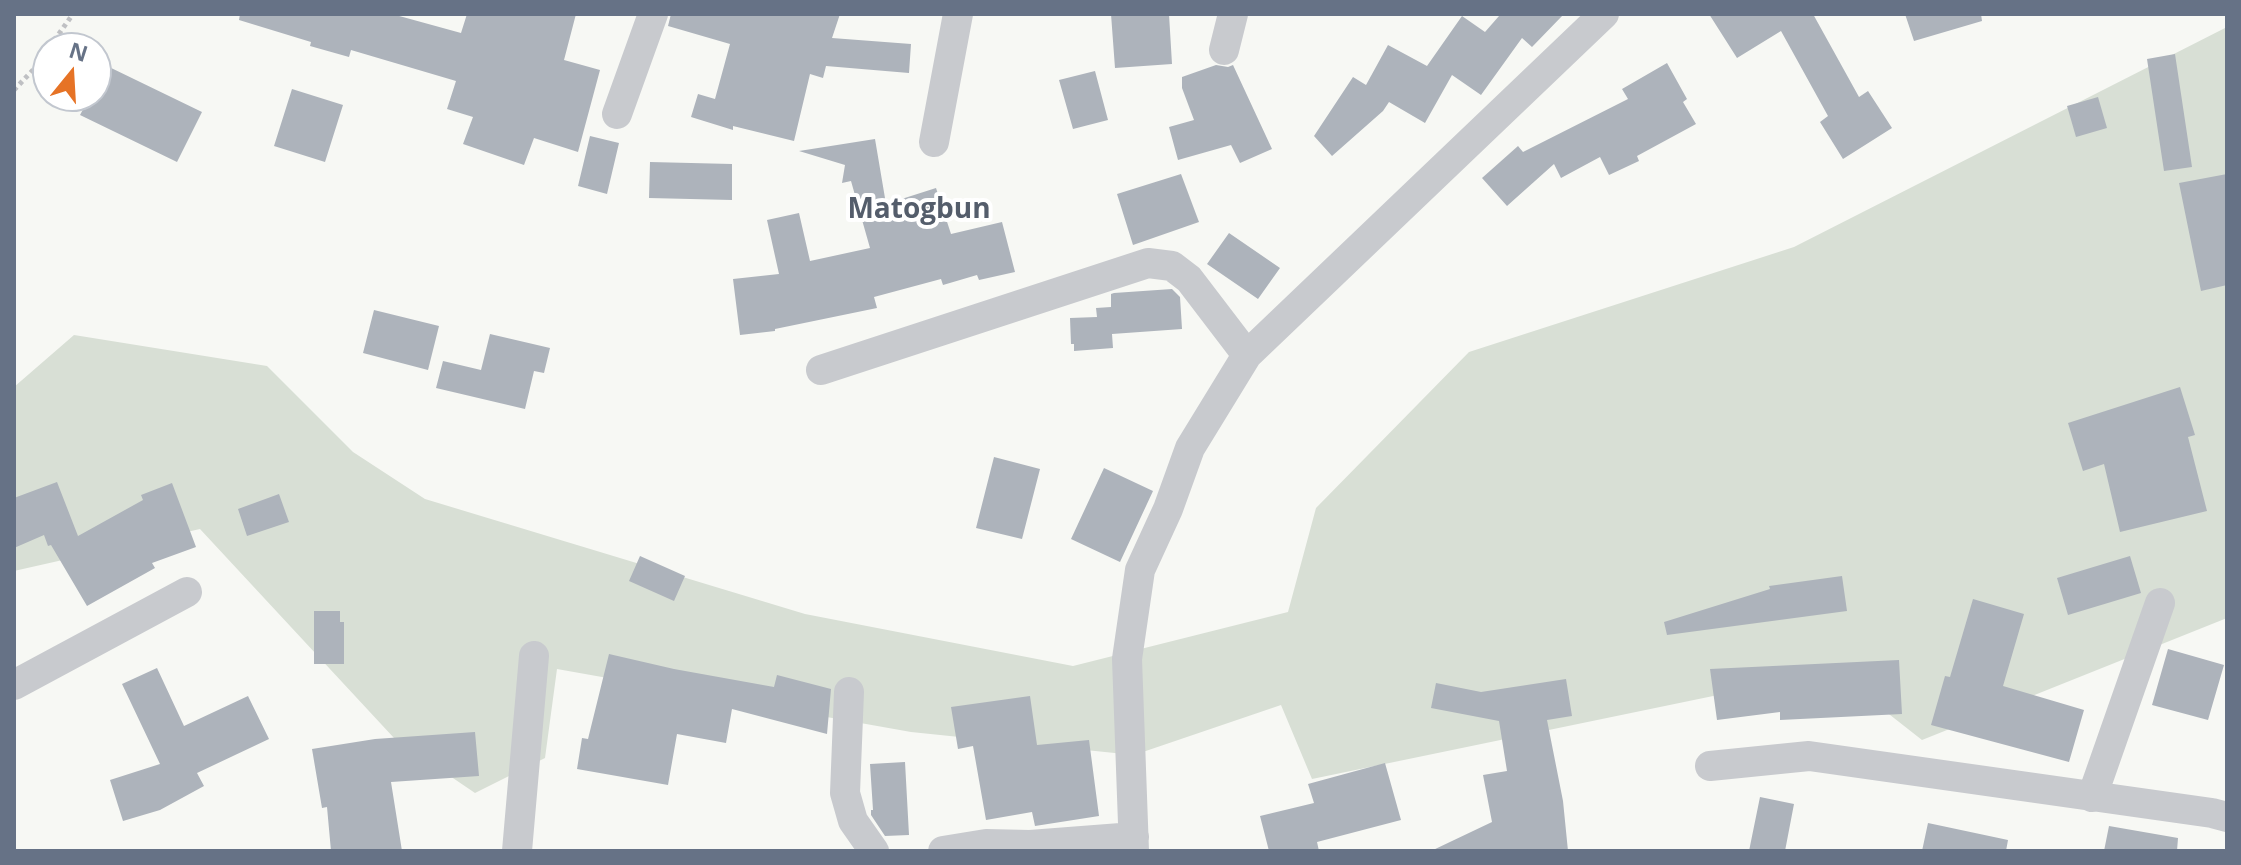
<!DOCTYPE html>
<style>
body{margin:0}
#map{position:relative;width:2241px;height:865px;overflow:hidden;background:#f7f8f4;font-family:"Open Sans",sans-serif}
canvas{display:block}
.frame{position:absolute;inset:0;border:16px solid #667286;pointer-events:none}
.north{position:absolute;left:32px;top:32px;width:80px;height:80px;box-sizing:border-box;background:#fff;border:2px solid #c2c7cf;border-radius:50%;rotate:18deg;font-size:22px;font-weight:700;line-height:32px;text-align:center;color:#667286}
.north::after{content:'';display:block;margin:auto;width:28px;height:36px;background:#e67326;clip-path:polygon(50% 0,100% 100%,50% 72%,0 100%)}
</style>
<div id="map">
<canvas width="2241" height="865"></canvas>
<div class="frame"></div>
<div class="north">N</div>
</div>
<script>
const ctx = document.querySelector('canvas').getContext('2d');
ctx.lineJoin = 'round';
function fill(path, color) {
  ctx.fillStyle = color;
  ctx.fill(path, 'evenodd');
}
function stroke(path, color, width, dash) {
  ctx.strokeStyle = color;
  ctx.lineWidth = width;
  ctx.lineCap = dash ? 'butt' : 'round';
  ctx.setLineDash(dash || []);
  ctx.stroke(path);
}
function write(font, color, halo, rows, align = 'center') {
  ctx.font = font + ' "Open Sans",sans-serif';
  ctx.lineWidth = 8;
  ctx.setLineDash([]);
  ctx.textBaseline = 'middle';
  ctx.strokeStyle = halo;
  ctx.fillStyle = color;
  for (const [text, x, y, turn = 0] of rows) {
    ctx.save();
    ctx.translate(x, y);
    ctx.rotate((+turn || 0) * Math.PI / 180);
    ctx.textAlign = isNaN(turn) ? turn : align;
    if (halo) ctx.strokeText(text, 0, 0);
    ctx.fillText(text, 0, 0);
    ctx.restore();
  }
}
fill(new Path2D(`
 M 2227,27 L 2227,618 L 1922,740 L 1834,671 L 1312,779 L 1281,705 L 1134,755 L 911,732 L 557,669 L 545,758 L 475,793 L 394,738 L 200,529 L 14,571 L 14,387 L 74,335 L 267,366 L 353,452 L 425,499 L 805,614 L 1073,666 L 1288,612 L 1316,508 L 1469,352 L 1794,247 Z`), '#d8dfd5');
fill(new Path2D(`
 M 240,14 L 392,14 L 461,33 L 467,14 L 576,14 L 564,60 L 600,70 L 578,152 L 534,138 L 524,165 L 463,144 L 473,117 L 447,109 L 456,81 L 351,50 L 349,57 L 310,46 L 311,42 L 239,20 Z
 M 671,14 L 840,14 L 832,38 L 911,44 L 909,73 L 826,66 L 823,78 L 810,74 L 794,141 L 733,126 L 733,130 L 691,117 L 698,94 L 715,99 L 730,44 L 668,26 Z
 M 1111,14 L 1169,14 L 1172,64 L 1115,68 Z
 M 1497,14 L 1564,14 L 1532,47 L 1522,38 L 1481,95 L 1452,75 L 1425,123 L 1389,102 L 1383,111 L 1332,156 L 1314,136 L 1353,77 L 1366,85 L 1388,45 L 1427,66 L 1462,16 L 1485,32 L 1499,16 Z
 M 1709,14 L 1813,14 L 1859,97 L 1868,91 L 1892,128 L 1843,159 L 1820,122 L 1828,116 L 1781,31 L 1737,58 Z
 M 1905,14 L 1981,14 L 1982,21 L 1914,41 Z
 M 2175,54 L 2192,167 L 2164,171 L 2147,59 Z
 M 1667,63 L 1687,99 L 1683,102 L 1696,124 L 1637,156 L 1639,161 L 1609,175 L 1600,157 L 1561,178 L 1554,164 L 1507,206 L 1482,178 L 1518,146 L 1523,152 L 1628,99 L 1622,89 Z
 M 105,65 L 202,112 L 177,162 L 80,115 L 90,96 L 96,96 L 96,83 Z
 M 1216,65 L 1228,67 L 1233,65 L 1272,149 L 1240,163 L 1231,145 L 1178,160 L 1169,127 L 1194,120 L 1182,88 L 1182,77 Z
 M 1095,71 L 1108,120 L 1073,129 L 1059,80 Z
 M 292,89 L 343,105 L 325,162 L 274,146 Z
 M 2098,97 L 2107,128 L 2076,137 L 2067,106 Z
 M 590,136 L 619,143 L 607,194 L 578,186 Z
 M 875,139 L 886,204 L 936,188 L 951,234 L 1002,222 L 1015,272 L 979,280 L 977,275 L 943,285 L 941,279 L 874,297 L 877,308 L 775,329 L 775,331 L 740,335 L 733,279 L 779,274 L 767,220 L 799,213 L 810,261 L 870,248 L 851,181 L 842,183 L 845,165 L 799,151 Z
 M 650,162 L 732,164 L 732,200 L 649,198 Z
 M 1181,174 L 1199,222 L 1133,245 L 1117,194 Z
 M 2227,174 L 2227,285 L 2201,291 L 2179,183 Z
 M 1229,233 L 1280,268 L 1258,299 L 1207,264 Z
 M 1172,289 L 1180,297 L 1182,329 L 1112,334 L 1113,348 L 1074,351 L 1074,344 L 1071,344 L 1070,318 L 1097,317 L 1096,308 L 1111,307 L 1111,294 L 1114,293 Z
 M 374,310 L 439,326 L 428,370 L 363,353 Z
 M 490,334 L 550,348 L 544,373 L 534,371 L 525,409 L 436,388 L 443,361 L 481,370 Z
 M 2180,387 L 2195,435 L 2188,437 L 2207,511 L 2120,532 L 2104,464 L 2083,471 L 2068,423 Z
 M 994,457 L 1040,469 L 1022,539 L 976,528 Z
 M 1104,468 L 1153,491 L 1120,562 L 1071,539 Z
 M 57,482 L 78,536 L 143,500 L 141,495 L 172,483 L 196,547 L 152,563 L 155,568 L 87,606 L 51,545 L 48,546 L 44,535 L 14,548 L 14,498 Z
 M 279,494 L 289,522 L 247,536 L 238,509 Z
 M 640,556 L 685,576 L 674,601 L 629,581 Z
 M 2130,556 L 2141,593 L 2068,615 L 2057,578 Z
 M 1842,576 L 1847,611 L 1667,635 L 1664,622 L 1770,589 L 1769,586 Z
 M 1973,599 L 2024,614 L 2003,686 L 2084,710 L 2069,762 L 1931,725 L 1945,676 L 1950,677 Z
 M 314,611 L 340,611 L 340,622 L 344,622 L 344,664 L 314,664 Z
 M 2168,649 L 2224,665 L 2208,720 L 2152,705 Z
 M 609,654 L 674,669 L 774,687 L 777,675 L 831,689 L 827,734 L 732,709 L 726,743 L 677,734 L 668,785 L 577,769 L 582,738 L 588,739 Z
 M 1899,660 L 1902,714 L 1780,720 L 1780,712 L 1717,720 L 1710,669 Z
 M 157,668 L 184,726 L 248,696 L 269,739 L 197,773 L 204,786 L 160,810 L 123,821 L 110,780 L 160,764 L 122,684 Z
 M 1566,679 L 1572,716 L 1547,720 L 1563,801 L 1568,851 L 1431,851 L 1492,822 L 1483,775 L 1507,771 L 1499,721 L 1431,708 L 1436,683 L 1481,692 Z
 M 1030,696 L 1037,745 L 1089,740 L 1099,816 L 1035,826 L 1032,812 L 986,820 L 973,746 L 958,749 L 951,707 Z
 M 475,732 L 479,776 L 391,782 L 402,851 L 331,851 L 327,807 L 322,808 L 312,749 L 375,739 Z
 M 905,762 L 909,835 L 885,836 L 871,815 L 871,810 L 873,810 L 870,764 Z
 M 1385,763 L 1401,820 L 1317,842 L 1319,851 L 1269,851 L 1260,816 L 1314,803 L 1308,784 Z
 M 1760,797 L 1794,804 L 1785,851 L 1749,851 Z
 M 1928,823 L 2008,840 L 2006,851 L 1922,851 Z
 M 2109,826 L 2178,838 L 2177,851 L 2104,851 Z`), '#adb3bb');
stroke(new Path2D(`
 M 14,90 L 33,70 L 73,14`), '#bfc0c3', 5, [4, 4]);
stroke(new Path2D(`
 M 1224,50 L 1233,14
 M 617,114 L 653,14
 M 934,142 L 958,14
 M 821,370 L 1148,263 L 1172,266 L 1189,279 L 1247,355
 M 14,685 L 187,592
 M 849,692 L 845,793 L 853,821 L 874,851
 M 1710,766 L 1809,756 L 2212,813 L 2227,817
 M 2092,797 L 2160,603
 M 517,851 L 534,656
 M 943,851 L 986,844 L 1030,845 L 1134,837
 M 1134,851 L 1127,659 L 1140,570 L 1168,509 L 1190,448 L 1247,355 L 1604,14`), '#c8cace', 30);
write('bold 28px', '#545d6b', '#fff', [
 ["Matogbun",919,210]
]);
</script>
